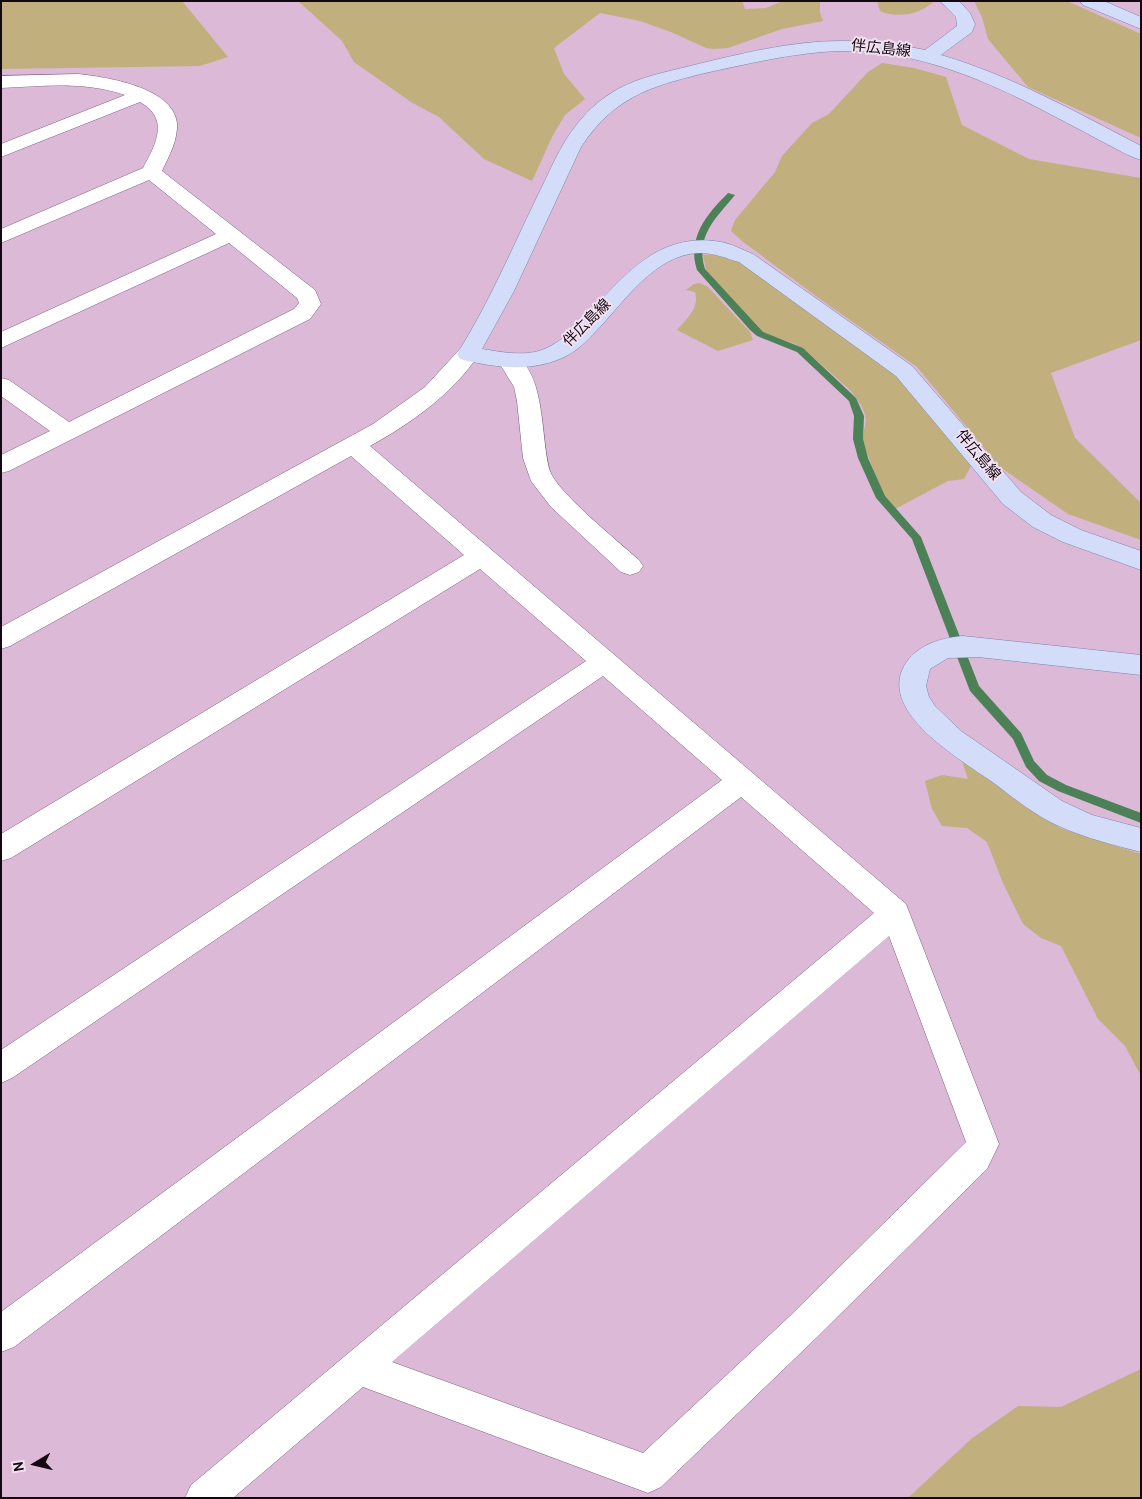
<!DOCTYPE html>
<meta charset="utf-8">
<style>
body{margin:0}
#map{position:relative;width:1142px;height:1499px;overflow:hidden;background:#dbb9d7;font-family:Overpass,sans-serif}
canvas{display:block}
.frame{position:absolute;inset:0;border:2px solid #130812;pointer-events:none}
.north{position:absolute;left:10px;top:1439px;width:50px;height:50px;-webkit-text-stroke:4px #f1e0ef;paint-order:stroke;rotate:261deg;font-size:14px;font-weight:700;line-height:20px;text-align:center;color:#130812}
.north::after{content:'';display:block;margin:auto;width:18px;height:22px;background:#130812;clip-path:polygon(50% 0,100% 100%,50% 72%,0 100%)}
</style>
<div id="map">
<canvas width="1142" height="1499"></canvas>
<div class="frame"></div>
<div class="north">N</div>
</div>
<script>
const ctx = document.querySelector('canvas').getContext('2d');
ctx.lineJoin = 'round';
function fill(path, color) {
  ctx.fillStyle = color;
  ctx.fill(path, 'evenodd');
}
function stroke(path, color, width, dash) {
  ctx.strokeStyle = color;
  ctx.lineWidth = width;
  ctx.lineCap = dash ? 'butt' : 'round';
  ctx.setLineDash(dash || []);
  ctx.stroke(path);
}
function write(font, color, halo, rows, align = 'center') {
  ctx.font = font + ' Overpass,"Noto Sans JP",sans-serif';
  ctx.lineWidth = 4;
  ctx.setLineDash([]);
  ctx.textBaseline = 'middle';
  ctx.strokeStyle = halo;
  ctx.fillStyle = color;
  for (const [text, x, y, turn = 0] of rows) {
    ctx.save();
    ctx.translate(x, y);
    ctx.rotate((+turn || 0) * Math.PI / 180);
    ctx.textAlign = isNaN(turn) ? turn : align;
    if (halo) ctx.strokeText(text, 0, 0);
    ctx.fillText(text, 0, 0);
    ctx.restore();
  }
}
fill(new Path2D(`
 M 1,1 L 182,1 L 228,57 L 200,66 L 1,69 Z
 M 298,1 L 742,1 L 745,9 L 766,8 L 783,1 L 820,1 L 820,13 L 823,21 L 782,29 L 728,48 L 714,49 L 706,48 L 671,32 L 640,21 L 600,13 L 554,48 L 564,74 L 585,99 L 565,115 L 553,135 L 532,181 L 484,159 L 439,117 L 411,102 L 354,62 L 342,41 Z
 M 877,1 L 935,1 C 920,14 899,19 880,11 Z
 M 974,1 L 1067,1 L 1141,34 L 1141,138 L 1028,87 L 988,39 L 982,17 Z
 M 882,63 L 914,68 L 946,77 L 962,125 L 1029,159 L 1141,178 L 1141,340 L 1051,373 L 1075,438 L 1141,503 L 1141,540 L 1068,514 L 1000,467 L 917,367 L 820,299 L 742,241 L 731,231 L 735,220 L 775,172 L 782,156 L 812,123 L 829,114 L 868,72 Z
 M 718,254 L 736,260 L 888,367 L 972,464 L 964,479 L 948,481 L 895,509 L 885,499 L 862,441 L 866,421 L 865,414 L 861,405 L 851,391 L 805,350 L 795,344 L 765,334 L 754,327 L 709,275 L 706,270 L 703,255 Z
 M 700,283 L 708,287 L 750,332 L 753,340 L 718,351 L 677,330 C 687,319 700,307 695,292 L 686,290 L 694,284 Z
 M 961,758 L 1060,828 L 1141,854 L 1141,1076 L 1125,1046 L 1098,1019 L 1061,946 L 1041,938 L 1023,924 L 1003,883 L 987,842 L 967,828 L 942,826 L 932,809 L 925,781 L 942,775 L 968,779 Z
 M 1141,1369 L 1141,1498 L 908,1498 L 971,1439 L 1018,1406 L 1061,1407 Z`), '#c1af7e');
fill(new Path2D(`
 M 728,193 L 735,195 C 716,218 695,236 705,269 L 763,332 L 803,348 L 856,398 L 864,416 L 863,439 L 868,458 L 885,496 L 921,537 L 979,686 L 1021,733 L 1034,761 L 1047,775 L 1066,785 L 1141,813 L 1141,823 L 1058,791 L 1039,781 L 1026,767 L 1013,739 L 970,691 L 912,539 L 876,498 L 858,458 L 853,439 L 854,416 L 849,401 L 797,352 L 757,336 L 750,330 L 697,270 C 687,238 706,215 728,193 Z`), '#4c8057');
const minor = new Path2D(`
 M 78,74 C 106,77 173,87 177,123 C 178,140 169,156 162,171 L 315,290 L 321,304 L 310,319 L 9,471 L 1,473 L 1,455 L 50,431 L 1,396 L 1,378 L 9,380 L 69,422 L 294,309 L 299,303 L 297,298 L 229,243 L 1,348 L 1,332 L 216,234 L 149,180 L 1,243 L 1,229 L 143,168 C 156,144 170,119 140,102 L 1,157 L 1,144 L 125,95 C 85,81 43,86 1,88 L 1,76 Z
 M 468,347 L 476,349 L 479,354 C 454,393 410,424 370,446 L 906,904 L 999,1144 L 987,1169 L 814,1340 L 661,1487 L 648,1493 L 363,1387 L 233,1498 L 185,1498 L 191,1485 L 874,913 L 741,797 L 14,1347 L 1,1352 L 1,1312 L 722,780 L 603,676 L 12,1078 L 1,1083 L 1,1050 L 586,661 L 480,569 L 11,858 L 1,861 L 1,834 L 464,555 L 351,456 L 10,646 L 1,649 L 1,627 L 373,424 L 425,387 L 460,349 ZM 889,936 L 966,1142 L 790,1316 L 643,1453 L 392,1362 Z
 M 509,354 C 547,364 540,440 550,471 C 557,492 619,542 639,560 L 643,566 L 639,572 L 630,575 L 621,572 L 551,507 L 531,481 L 523,458 L 517,401 L 514,387 L 498,361 L 501,356 Z`);
const major = new Path2D(`
 M 940,1 L 959,1 L 970,13 L 975,24 L 972,32 L 941,55 C 1012,76 1076,112 1141,146 L 1141,160 C 1128,156 1115,148 1103,142 C 1079,129 1054,116 1029,103 C 971,74 908,50 841,51 C 799,52 756,62 714,71 C 655,85 616,94 581,147 L 514,291 L 482,349 C 501,352 521,356 539,351 C 558,345 571,331 585,317 C 624,277 657,231 721,242 C 732,244 743,250 753,254 L 912,366 L 1021,492 L 1051,515 L 1081,530 L 1141,551 L 1141,570 L 1063,542 L 1033,527 L 1003,504 L 896,376 L 739,262 C 726,258 712,252 698,253 C 656,255 626,299 600,327 C 590,337 581,348 568,355 C 535,373 495,368 460,359 L 457,354 C 488,305 511,251 536,199 C 549,174 559,146 578,123 C 589,109 602,98 618,89 C 640,77 666,72 690,66 C 739,54 791,41 842,41 C 870,41 898,44 925,50 L 957,26 L 956,17 Z
 M 1080,1 L 1104,1 L 1141,17 L 1141,29 L 1083,5 Z
 M 963,636 L 1141,655 L 1141,675 L 978,657 L 948,658 L 930,669 L 926,686 L 929,697 L 935,706 L 961,731 L 1062,801 L 1092,815 L 1141,828 L 1141,852 C 1114,845 1086,838 1061,827 C 1035,816 1013,797 991,781 C 960,759 879,713 904,666 C 916,645 940,638 963,636 Z`);
stroke(minor, '#7e5f7a', 1);
stroke(major, '#7c84a6', 1);
fill(minor, '#fff');
fill(major, '#d3ddfa');
write('15px', '#130812', '#f1e0ef', [
 ["伴広島線",881,50,6],
 ["伴広島線",588,324,-45],
 ["伴広島線",977,456,50]
]);
</script>
